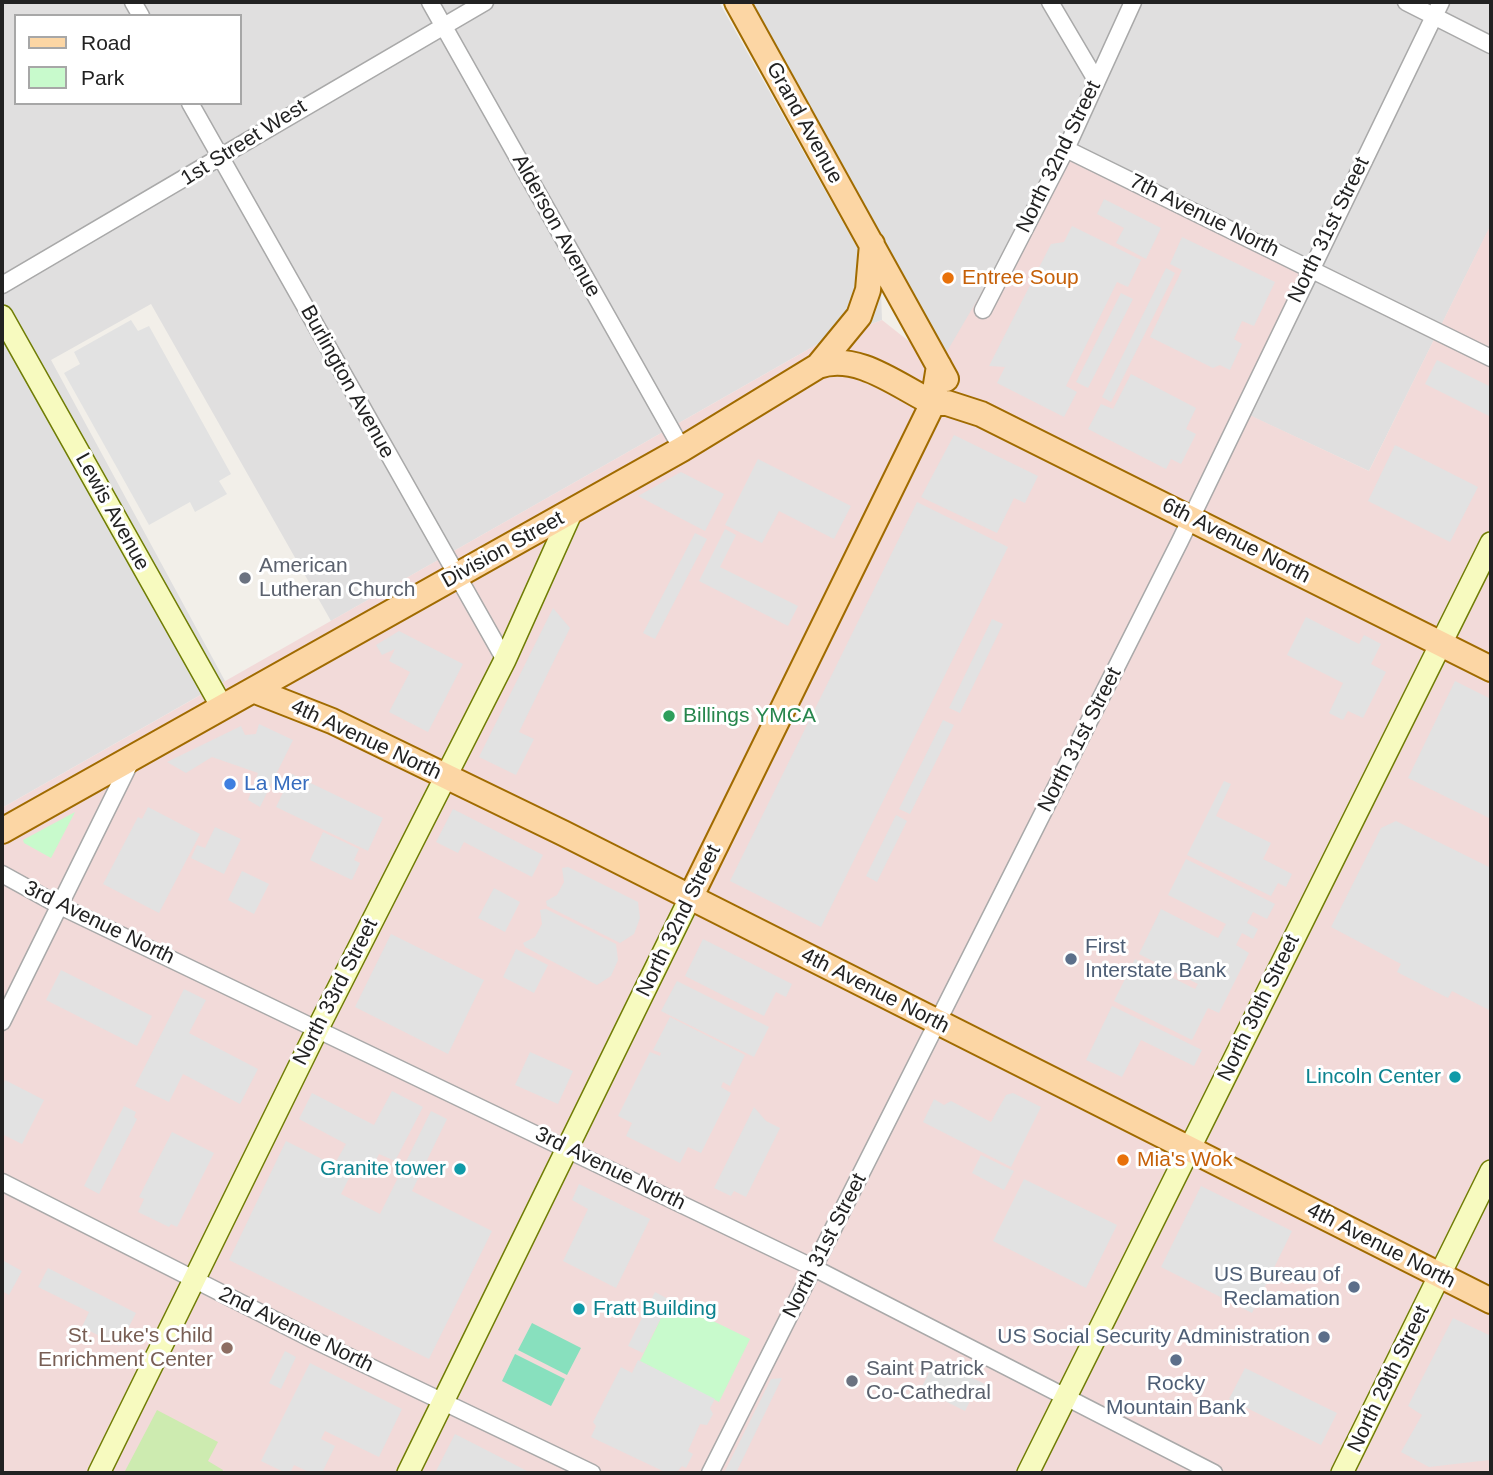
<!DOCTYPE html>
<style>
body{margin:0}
#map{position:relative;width:1493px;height:1475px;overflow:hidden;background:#f2efe9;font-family:Arial,sans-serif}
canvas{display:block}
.frame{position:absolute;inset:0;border:4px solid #222;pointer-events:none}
.legend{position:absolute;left:14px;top:14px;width:228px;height:91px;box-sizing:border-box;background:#fff;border:2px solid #a7a7a7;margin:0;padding:9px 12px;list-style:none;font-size:21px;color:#222}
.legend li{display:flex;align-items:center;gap:14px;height:35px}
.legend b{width:35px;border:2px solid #a7a7a7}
</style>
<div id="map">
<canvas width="1493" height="1475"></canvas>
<div class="frame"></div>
<ul class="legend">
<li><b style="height:9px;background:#fcd6a4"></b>Road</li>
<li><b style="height:19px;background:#c8facc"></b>Park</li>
</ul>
</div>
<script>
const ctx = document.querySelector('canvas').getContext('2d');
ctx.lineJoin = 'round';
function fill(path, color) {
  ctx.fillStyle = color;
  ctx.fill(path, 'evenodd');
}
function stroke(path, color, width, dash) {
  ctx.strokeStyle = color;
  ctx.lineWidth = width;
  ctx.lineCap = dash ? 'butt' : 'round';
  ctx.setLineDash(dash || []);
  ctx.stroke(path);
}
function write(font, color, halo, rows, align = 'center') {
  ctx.font = font + ' Arial,sans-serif';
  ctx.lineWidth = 6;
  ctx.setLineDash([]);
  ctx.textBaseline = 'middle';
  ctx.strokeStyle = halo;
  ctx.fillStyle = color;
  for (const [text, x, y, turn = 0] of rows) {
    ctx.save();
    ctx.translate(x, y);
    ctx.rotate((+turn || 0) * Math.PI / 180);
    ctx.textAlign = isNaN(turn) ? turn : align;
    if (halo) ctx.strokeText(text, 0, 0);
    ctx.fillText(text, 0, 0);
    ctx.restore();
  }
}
fill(new Path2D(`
 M 2,2 L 719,2 L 881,290 L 882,320 L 816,345 L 331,621 L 151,304 L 51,360 L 225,681 L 2,808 ZM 16,16 L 240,16 L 240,103 L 16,103 Z
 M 737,2 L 1491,2 L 1491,225 L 1369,471 L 1242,412 L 939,366 Z`), '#e0dfdf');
fill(new Path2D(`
 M 1066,149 L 1311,267 L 1243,412 L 1369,471 L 1491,224 L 1491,1473 L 2,1473 L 2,808 L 816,345 L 882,320 L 939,365 Z`), '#f2dad9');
fill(new Path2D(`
 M 157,1410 L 218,1442 L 208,1461 L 223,1470 L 222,1473 L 124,1473 Z`), '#cdebb0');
fill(new Path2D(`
 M 75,812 L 51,858 L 24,843 L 23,840 Z
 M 670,1300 L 750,1339 L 719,1402 L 640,1361 Z`), '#c8facc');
fill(new Path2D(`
 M 532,1323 L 581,1348 L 567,1375 L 518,1350 Z
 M 515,1354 L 565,1379 L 551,1406 L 502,1381 Z`), '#88e0be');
fill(new Path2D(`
 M 1104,199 L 1161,228 L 1146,259 L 1116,243 L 1124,228 L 1097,214 Z
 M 1072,226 L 1141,260 L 1128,287 L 1117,282 L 1066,386 L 1077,392 L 1064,417 L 997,383 L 1005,367 L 989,366 L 1051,244 L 1064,242 Z
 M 1182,237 L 1275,282 L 1254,326 L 1242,321 L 1234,339 L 1242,344 L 1230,370 L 1220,365 L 1213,368 L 1150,337 L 1182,270 L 1170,264 Z
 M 1166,268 L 1175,273 L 1111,402 L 1102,397 Z
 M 1121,293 L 1133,299 L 1088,388 L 1076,382 Z
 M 131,320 L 138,331 L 149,326 L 231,474 L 219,481 L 227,494 L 195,512 L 190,502 L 149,525 L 64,373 L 80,364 L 74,352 Z
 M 1437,360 L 1491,387 L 1491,417 L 1425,384 Z
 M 1131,374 L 1196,408 L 1186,429 L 1196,434 L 1181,464 L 1171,459 L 1166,469 L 1088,429 L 1101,404 L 1113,409 Z
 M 954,435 L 1038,476 L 1025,503 L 1014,498 L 997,533 L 921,497 Z
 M 1395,445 L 1478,487 L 1450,542 L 1368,501 Z
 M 758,459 L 851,506 L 834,539 L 779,511 L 762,543 L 725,525 Z
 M 681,472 L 724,494 L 705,531 L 638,496 Z
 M 917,502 L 1008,547 L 821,927 L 730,881 Z
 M 725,529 L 736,535 L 720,567 L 798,606 L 788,626 L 699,581 Z
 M 695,533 L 707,539 L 655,639 L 643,633 Z
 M 553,608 L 570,628 L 519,732 L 534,739 L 516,775 L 479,757 Z
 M 1306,617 L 1359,644 L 1364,635 L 1381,644 L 1371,664 L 1386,672 L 1363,718 L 1348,711 L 1343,720 L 1329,713 L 1343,683 L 1287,655 Z
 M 992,619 L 1003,624 L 960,713 L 949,708 Z
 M 399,631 L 463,664 L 428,732 L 389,712 L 410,672 L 389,661 L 395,649 L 382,655 L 376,645 Z
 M 1455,681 L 1491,699 L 1491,819 L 1408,778 Z
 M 943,720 L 954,725 L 910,814 L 899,809 Z
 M 259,724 L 293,740 L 260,807 L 248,800 L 258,773 L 212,757 L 186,773 L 167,762 L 241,726 L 245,735 L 256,734 Z
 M 292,774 L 383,818 L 368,851 L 276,807 Z
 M 1224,781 L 1231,784 L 1216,816 L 1271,843 L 1263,859 L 1292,874 L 1286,887 L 1278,883 L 1271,896 L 1187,855 Z
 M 148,807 L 200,834 L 159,913 L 103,884 L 138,817 L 142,819 Z
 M 453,809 L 543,855 L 532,877 L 464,842 L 458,853 L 436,842 Z
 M 896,815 L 907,821 L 877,882 L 866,876 Z
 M 1396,821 L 1491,868 L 1491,1011 L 1452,991 L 1448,998 L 1397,972 L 1401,964 L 1331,927 L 1381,828 Z
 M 215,827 L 241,839 L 224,874 L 191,858 L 197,845 L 205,848 Z
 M 323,832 L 359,849 L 354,860 L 360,863 L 352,880 L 310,860 Z
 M 1186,859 L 1275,904 L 1267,919 L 1253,912 L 1247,923 L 1258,929 L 1253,939 L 1242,933 L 1236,945 L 1249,953 L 1219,1013 L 1208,1008 L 1192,1040 L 1114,1001 L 1135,959 L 1195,989 L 1198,984 L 1139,954 L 1161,909 L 1218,938 L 1226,924 L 1168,895 Z
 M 568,867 L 638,902 L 640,918 L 634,934 L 620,943 L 547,906 L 546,901 L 557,895 L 564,882 L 562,868 Z
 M 242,871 L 269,884 L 254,914 L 228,900 Z
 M 494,888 L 520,902 L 505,932 L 478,918 Z
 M 546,909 L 616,944 L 618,960 L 611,976 L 597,985 L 525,947 L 523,943 L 535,937 L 542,924 L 540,910 Z
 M 391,934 L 484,980 L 448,1054 L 355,1007 Z
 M 703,939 L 792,984 L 786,997 L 776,992 L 764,1016 L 685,976 Z
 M 516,949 L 548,965 L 534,993 L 503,977 Z
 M 61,970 L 152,1016 L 137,1046 L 46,1000 Z
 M 677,981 L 769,1027 L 754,1057 L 661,1011 Z
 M 184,989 L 206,1000 L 189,1033 L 258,1069 L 240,1104 L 183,1074 L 169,1102 L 135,1086 Z
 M 1112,1006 L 1202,1050 L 1194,1066 L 1141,1040 L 1122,1077 L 1086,1060 Z
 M 670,1017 L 745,1055 L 730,1086 L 723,1082 L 721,1087 L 731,1093 L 701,1153 L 688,1147 L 680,1163 L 626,1136 L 632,1123 L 618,1116 L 650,1052 L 660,1056 L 661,1053 L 653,1050 Z
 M 530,1052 L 573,1071 L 558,1104 L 515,1085 Z
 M 5,1080 L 44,1100 L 22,1144 L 2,1134 L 2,1087 Z
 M 392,1091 L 423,1107 L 395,1161 L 379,1154 L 366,1180 L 351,1174 L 341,1194 L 380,1214 L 431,1111 L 447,1119 L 412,1191 L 492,1231 L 429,1359 L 229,1260 L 286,1141 L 334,1165 L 346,1144 L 299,1119 L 312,1093 L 374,1125 Z
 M 1013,1093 L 1041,1107 L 1011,1167 L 923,1122 L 934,1099 L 944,1105 L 951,1101 L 991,1122 L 1006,1095 Z
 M 124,1106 L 136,1112 L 134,1117 L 137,1119 L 99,1194 L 84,1186 Z
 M 754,1107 L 766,1121 L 780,1128 L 746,1197 L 734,1191 L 731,1196 L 714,1188 Z
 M 172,1132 L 214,1153 L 177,1227 L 171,1224 L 169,1227 L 138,1212 L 144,1199 L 139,1197 Z
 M 981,1155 L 1014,1171 L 1004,1190 L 972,1173 Z
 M 1024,1179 L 1117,1225 L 1086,1288 L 993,1241 Z
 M 579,1184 L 650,1219 L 616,1288 L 563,1261 L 588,1209 L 572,1200 Z
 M 1201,1186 L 1292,1231 L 1252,1313 L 1161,1267 Z
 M 2,1260 L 22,1271 L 9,1295 L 2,1291 Z
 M 48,1268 L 136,1313 L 119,1346 L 82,1327 L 89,1312 L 38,1287 Z
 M 655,1292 L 670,1300 L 643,1353 L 628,1346 Z
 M 1453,1318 L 1491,1336 L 1491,1456 L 1489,1460 L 1429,1467 L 1401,1452 L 1422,1415 L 1408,1406 Z
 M 285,1351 L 296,1357 L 281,1389 L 269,1383 Z
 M 638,1360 L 715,1399 L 710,1408 L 713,1414 L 707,1425 L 700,1424 L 688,1451 L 693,1454 L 686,1468 L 682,1466 L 676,1473 L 667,1473 L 591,1437 L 596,1426 L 593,1422 L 621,1367 L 632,1373 Z
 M 935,1360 L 985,1384 L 982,1389 L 974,1393 L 965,1411 L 921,1389 Z
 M 310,1363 L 402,1409 L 379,1457 L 325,1431 L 321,1439 L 335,1446 L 322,1473 L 311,1473 L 294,1465 L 290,1473 L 286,1473 L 261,1461 Z
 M 1245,1368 L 1337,1413 L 1321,1445 L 1229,1399 Z
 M 782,1378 L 736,1473 L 724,1473 L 771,1379 Z
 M 455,1434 L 531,1473 L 435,1473 Z`), '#e2e2e2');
const street = new Path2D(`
 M 133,2 L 141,16
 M 430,2 L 682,449
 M 1050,2 L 1096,80
 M 1406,2 L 1491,45
 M 190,103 L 505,660
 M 1066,149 L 1491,358
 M 2,285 C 163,191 324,95 485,2
 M 983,310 L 1066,149 L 1133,2
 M 2,874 L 60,906 L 814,1268 L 1214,1473
 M 2,1022 L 132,759
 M 2,1182 L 314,1340 L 592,1473
 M 710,1473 L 1180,541 L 1441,2`);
const secondary = new Path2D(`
 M 2,316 L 222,707
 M 99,1473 L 318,1028 L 505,660 L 572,511
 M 408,1473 L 690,898
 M 1028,1473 L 1491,543
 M 1342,1473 L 1491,1171`);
const primary = new Path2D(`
 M 737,2 L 946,379
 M 818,366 L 859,316 L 868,290 L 872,244
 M 253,690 L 332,721 L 563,833 L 1491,1301
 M 2,831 L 682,449 L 818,366 C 857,352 898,386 933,403 L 947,403 L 981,414 L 1491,669
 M 690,898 L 933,403 L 939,366`);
stroke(street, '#a9a9a9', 19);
stroke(secondary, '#707d05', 24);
stroke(primary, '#a06b00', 28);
stroke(street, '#fff', 16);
stroke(secondary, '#f7fabf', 21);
stroke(primary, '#fcd6a4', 24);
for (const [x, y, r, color] of [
 [948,278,7,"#e8710a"],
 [245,578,7,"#6b7280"],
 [669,716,7,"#2e9e5b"],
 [230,784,7,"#3f7fe0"],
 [1071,959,7,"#5c6f8a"],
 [1455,1077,7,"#0f9aa8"],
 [1123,1160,7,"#e8710a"],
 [460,1169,7,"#0f9aa8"],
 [1354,1287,7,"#5c6f8a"],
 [579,1309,7,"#0f9aa8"],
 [1324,1337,7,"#5c6f8a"],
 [227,1348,7,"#8d6e63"],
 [1176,1360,7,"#5c6f8a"],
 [852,1381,7,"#6b7280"]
]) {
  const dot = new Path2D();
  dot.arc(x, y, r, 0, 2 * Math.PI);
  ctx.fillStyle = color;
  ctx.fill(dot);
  stroke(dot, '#fff', 2.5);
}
write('21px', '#222', '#fff', [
 ["Grand Avenue",804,123,61],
 ["1st Street West",244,143,-32],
 ["North 32nd Street",1059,157,-64],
 ["7th Avenue North",1204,216,26],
 ["Alderson Avenue",556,226,61],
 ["North 31st Street",1329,230,-64],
 ["Burlington Avenue",347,382,61],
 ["Lewis Avenue",112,512,61],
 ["6th Avenue North",1236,541,27],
 ["Division Street",503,550,-29],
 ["4th Avenue North",366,740,25],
 ["North 31st Street",1080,740,-63],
 ["North 32nd Street",679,921,-64],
 ["3rd Avenue North",99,923,26],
 ["4th Avenue North",875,991,27],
 ["North 33rd Street",336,992,-63],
 ["North 30th Street",1259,1008,-64],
 ["3rd Avenue North",610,1169,26],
 ["North 31st Street",825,1246,-63],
 ["4th Avenue North",1381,1246,27],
 ["2nd Avenue North",296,1330,26],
 ["North 29th Street",1389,1379,-64]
]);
write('21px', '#c56008', '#fff', [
 ["Entree Soup",962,278],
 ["Mia's Wok",1137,1160]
], 'left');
write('21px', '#5b616d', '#fff', [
 ["American",259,566],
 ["Lutheran Church",259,590],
 ["Saint Patrick",866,1369],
 ["Co-Cathedral",866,1393]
], 'left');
write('21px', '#27864d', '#fff', [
 ["Billings YMCA",683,716]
], 'left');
write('21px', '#366cbe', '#fff', [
 ["La Mer",244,784]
], 'left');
write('21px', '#4e5e75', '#fff', [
 ["First",1085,947,"left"],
 ["Interstate Bank",1085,971,"left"],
 ["US Bureau of",1340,1275],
 ["Reclamation",1340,1299],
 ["US Social Security Administration",1310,1337],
 ["Rocky",1176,1384,"center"],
 ["Mountain Bank",1176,1408,"center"]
], 'right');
write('21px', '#0d838f', '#fff', [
 ["Lincoln Center",1441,1077],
 ["Granite tower",446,1169],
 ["Fratt Building",593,1309,"left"]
], 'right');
write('21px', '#785e54', '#fff', [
 ["St. Luke's Child",213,1336],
 ["Enrichment Center",213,1360]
], 'right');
</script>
